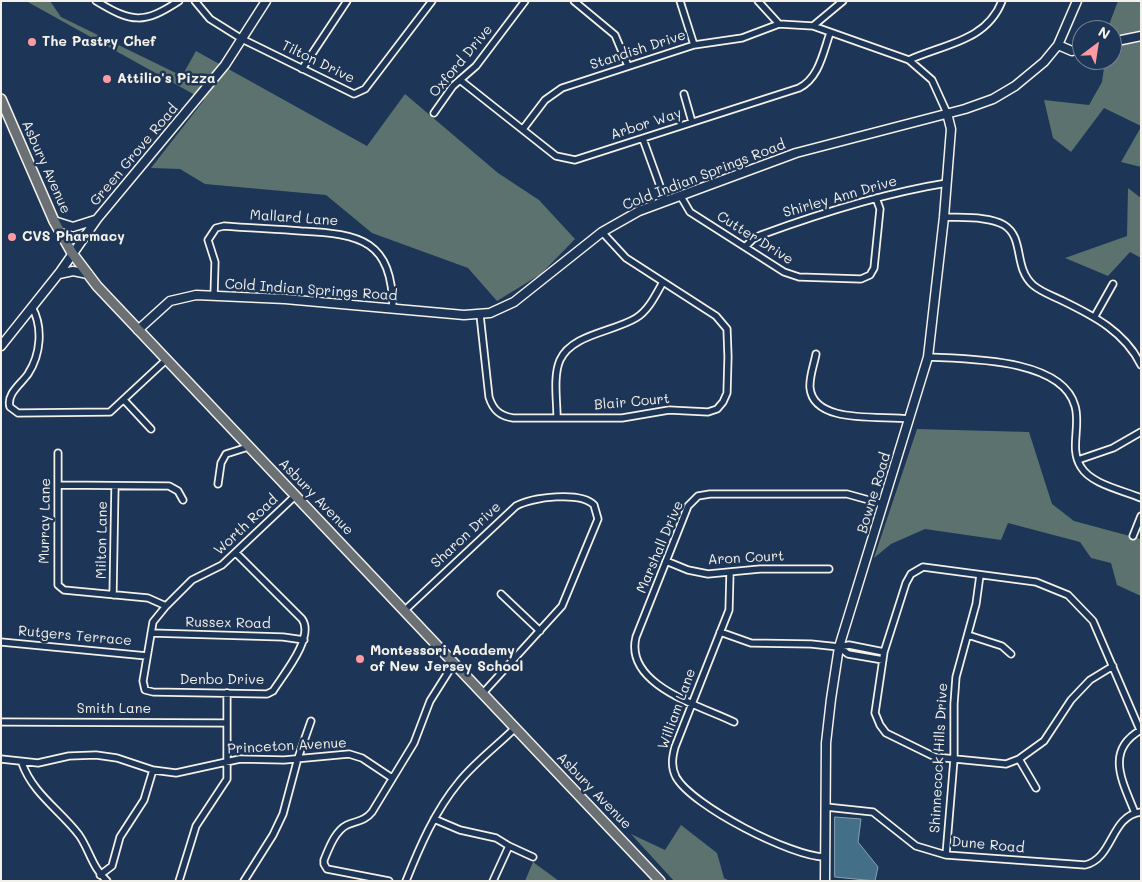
<!DOCTYPE html>
<style>
body{margin:0}
#map{position:relative;width:1142px;height:882px;overflow:hidden;background:#1d3557;font-family:Mali,sans-serif}
canvas{display:block}
.frame{position:absolute;inset:0;border:2px solid #f4f1e8;pointer-events:none}
.north{position:absolute;left:1072px;top:20px;width:50px;height:50px;box-sizing:border-box;background:#1d3557;border:1px solid #738091;border-radius:50%;rotate:31deg;font-size:14px;font-weight:700;line-height:20px;text-align:center;color:#f4f1e8}
.north::after{content:'';display:block;margin:auto;width:18px;height:22px;background:#ff9aa2;clip-path:polygon(50% 0,100% 100%,50% 72%,0 100%)}
</style>
<div id="map">
<canvas width="1142" height="882"></canvas>
<div class="frame"></div>
<div class="north">N</div>
</div>
<script>
const ctx = document.querySelector('canvas').getContext('2d');
ctx.lineJoin = 'round';
function fill(path, color) {
  ctx.fillStyle = color;
  ctx.fill(path, 'evenodd');
}
function stroke(path, color, width, dash) {
  ctx.strokeStyle = color;
  ctx.lineWidth = width;
  ctx.lineCap = dash ? 'butt' : 'round';
  ctx.setLineDash(dash || []);
  ctx.stroke(path);
}
function write(font, color, halo, rows, align = 'center') {
  ctx.font = font + ' Mali,sans-serif';
  ctx.lineWidth = 5;
  ctx.setLineDash([]);
  ctx.textBaseline = 'middle';
  ctx.strokeStyle = halo;
  ctx.fillStyle = color;
  for (const [text, x, y, turn = 0] of rows) {
    ctx.save();
    ctx.translate(x, y);
    ctx.rotate((+turn || 0) * Math.PI / 180);
    ctx.textAlign = isNaN(turn) ? turn : align;
    if (halo) ctx.strokeText(text, 0, 0);
    ctx.fillText(text, 0, 0);
    ctx.restore();
  }
}
fill(new Path2D(`
 M 26,1 L 50,1 L 61,17 L 182,76 L 196,51 L 367,146 L 405,94 L 498,173 L 539,200 L 575,239 L 541,274 L 497,301 L 468,268 L 372,233 L 326,195 L 205,184 L 180,169 L 151,168 L 204,100 Z
 M 1118,1 L 1141,1 L 1141,126 L 1104,108 L 1071,152 L 1053,138 L 1044,100 L 1089,105 L 1102,82 L 1105,60 L 1112,60 L 1112,30 L 1107,30 Z
 M 1141,127 L 1141,167 L 1121,162 Z
 M 1128,188 L 1141,198 L 1141,258 L 1130,252 L 1108,276 L 1065,258 L 1127,236 Z
 M 917,429 L 1029,432 L 1052,504 L 1074,521 L 1141,539 L 1141,596 L 1117,585 L 1111,563 L 1091,558 L 1080,542 L 1008,523 L 1001,540 L 925,529 L 891,544 L 874,558 Z
 M 681,825 L 717,853 L 724,878 L 730,881 L 674,881 L 631,834 L 665,850 Z
 M 533,862 L 559,881 L 525,881 Z`), '#5b726e');
const water = new Path2D(`
 M 835,817 L 861,819 L 858,842 L 878,867 L 875,881 L 835,877 Z`);
fill(water, '#446f89');
stroke(water, '#8aa3af', 1);
const minor = new Path2D(`
 M 96,1 C 132,23 144,24 179,1
 M 195,1 L 210,19 L 242,39 L 354,94 L 365,89 L 432,1
 M 574,1 L 615,35 L 628,66
 M 680,1 L 694,45
 M 758,1 L 779,24 L 813,26 L 843,1
 M 813,26 L 909,60 L 932,80 L 947,113
 M 909,60 C 943,44 986,42 1002,1
 M 302,69 L 347,1
 M 460,80 L 556,156 L 575,160 L 799,88 C 819,78 823,53 830,33
 M 684,94 L 692,122
 M 434,113 L 453,86 L 476,66 L 525,1
 M 523,129 L 545,100 L 562,88 L 694,45 L 742,38 L 779,24
 M 643,139 L 665,200
 M 680,195 L 690,212 L 784,272 L 799,277 L 861,279 L 870,275 L 874,268 L 880,209 L 876,198
 M 944,217 C 962,218 989,216 1004,225 C 1025,238 1013,267 1033,285 C 1041,292 1053,296 1063,301 C 1094,316 1125,332 1141,365
 M 745,247 L 753,239 L 761,235 C 821,213 884,193 947,183
 M 214,296 L 215,262 L 208,240 L 216,228 L 224,226 C 249,228 275,229 301,231 C 361,234 392,240 393,309
 M 32,307 C 43,327 41,354 28,374 C 21,384 6,394 10,407 L 18,413 L 110,412 L 166,360
 M 480,315 L 489,397 C 493,410 500,416 513,418 L 622,418 L 669,410 L 708,412 L 717,409 L 723,402 L 727,393 L 728,357 L 727,329 L 716,316 L 626,258 L 602,232
 M 1095,316 L 1113,284
 M 816,354 C 814,365 809,377 810,388 C 814,425 882,415 909,419
 M 928,357 C 967,359 1062,358 1075,406 C 1081,426 1069,449 1081,467 C 1091,484 1122,490 1141,498
 M 124,400 L 151,429
 M 557,417 C 557,400 553,376 560,360 C 572,334 613,332 636,318 C 649,310 656,294 663,282
 M 58,453 L 58,585 L 64,590 L 148,598 L 166,606
 M 1078,460 L 1113,448 L 1141,432
 M 218,484 L 221,463 L 226,454 L 248,447
 M 58,485 L 169,486 L 178,491 L 183,500
 M 1133,536 L 1141,516
 M 236,553 L 302,619 C 315,637 283,675 273,691 L 267,694 L 153,692 L 145,690 L 143,681 L 153,622 L 166,606 L 192,580 L 222,565 L 295,496
 M 666,561 L 688,570 L 708,574 L 760,569 L 829,569
 M 730,572 L 729,610 L 675,747 C 672,758 671,767 676,777 C 692,806 792,857 825,857
 M 501,594 L 540,631
 M 113,595 L 115,486
 M 404,611 L 516,506 C 532,497 581,491 594,505 L 598,519 L 562,606 L 483,693
 M 720,632 L 751,643 L 811,644 L 839,647 L 849,645 L 884,652
 M 151,633 L 283,637 L 304,640
 M 968,635 L 1002,646 L 1011,654
 M 1,642 L 147,656
 M 839,647 L 848,654 L 883,660
 M 1113,666 L 1090,680 L 1071,700 L 1044,741 L 1019,759 L 1006,764 L 935,757 L 886,733 L 880,725 L 875,713 L 884,652 L 906,583 L 911,574 L 923,567 L 1036,582 L 1068,595 L 1093,621 L 1140,730
 M 1,722 L 226,723
 M 734,722 C 701,706 624,685 636,637 L 688,506 L 698,496 L 710,494 L 847,494 L 883,504
 M 1,759 L 38,763 L 69,756 L 96,755 L 117,758 L 153,770 L 176,773 L 240,759 L 284,760 L 349,754 L 362,758 L 392,778
 M 1019,759 L 1036,788
 M 22,763 C 33,794 60,810 79,835 C 89,849 93,869 107,881
 M 826,807 L 873,812 L 916,846 L 946,855 L 1085,865 C 1114,858 1110,816 1141,812
 M 1135,813 C 1123,782 1104,751 1141,730
 M 434,819 L 460,830 L 496,838 L 509,846 L 533,857
 M 946,855 L 954,759 L 954,704 L 956,677 L 976,604 L 980,575
 M 100,875 L 112,866 L 120,837 L 144,800 L 153,770
 M 179,881 L 196,826 L 227,779 L 227,693
 M 244,881 L 273,835 L 283,814 L 298,758 L 311,721
 M 389,881 L 327,869 L 324,864 L 324,860 C 329,848 335,831 347,825 C 356,821 365,821 372,812 L 414,743 L 430,701 L 454,663
 M 406,881 C 420,846 435,811 459,782 C 475,762 497,746 515,728
 M 493,881 L 509,846`);
const tertiary = new Path2D(`
 M 1112,42 L 1141,36
 M 1058,45 L 1072,51 L 1082,48
 M 54,221 L 73,227 L 95,220
 M 59,274 L 73,271 L 88,274
 M 138,330 L 170,301 L 196,295 L 285,299 L 464,315 L 490,313 L 514,302 L 602,232 L 639,211 L 796,153 L 965,109 L 993,99 L 1015,86 L 1044,62 L 1058,45 L 1077,1
 M 1,346 L 60,272 L 97,219 L 225,65 L 266,1
 M 825,881 L 826,743 L 831,699 L 839,647 L 928,357 L 944,217 L 951,129 L 947,113`);
const primary = new Path2D(`
 M 1,99 L 54,221 L 72,253 L 97,286 L 660,881`);
stroke(minor, '#f4f1e8', 9);
stroke(tertiary, '#f4f1e8', 11);
stroke(primary, '#f4f1e8', 12);
stroke(minor, '#1d3557', 5.5);
stroke(tertiary, '#1d3557', 8);
stroke(primary, '#6a7074', 9);
for (const [x, y, r, color] of [
 [32,42,5,"#ff9aa2"],
 [107,79,5,"#ff9aa2"],
 [12,237,5,"#ff9aa2"],
 [360,659,5,"#ff9aa2"]
]) {
  const dot = new Path2D();
  dot.arc(x, y, r, 0, 2 * Math.PI);
  ctx.fillStyle = color;
  ctx.fill(dot);
  stroke(dot, '#1d3557', 2);
}
write('bold 14px', '#f4f1e8', '#1d3557', [
 ["The Pastry Chef",42,42],
 ["Attilio's Pizza",117,79],
 ["CVS Pharmacy",22,237],
 ["Montessori Academy",370,651],
 ["of New Jersey School",370,667]
], 'left');
write('14px', '#f4f1e8', '#1d3557', [
 ["Standish Drive",638,50,-18],
 ["Oxford Drive",461,61,-50],
 ["Tilton Drive",318,62,26],
 ["Arbor Way",646,124,-18],
 ["Green Grove Road",134,155,-50],
 ["Asbury Avenue",46,167,66],
 ["Cold Indian Springs Road",704,175,-21],
 ["Shirley Ann Drive",840,197,-16],
 ["Mallard Lane",294,218,4],
 ["Cutter Drive",755,238,32],
 ["Cold Indian Springs Road",311,290,4],
 ["Blair Court",632,402,-5],
 ["Bowne Road",874,493,-73],
 ["Asbury Avenue",316,497,46],
 ["Murray Lane",45,521,-89],
 ["Worth Road",246,525,-43],
 ["Sharon Drive",466,535,-43],
 ["Milton Lane",102,540,-89],
 ["Marshall Drive",660,547,-67],
 ["Aron Court",746,558,-3],
 ["Russex Road",228,623,1],
 ["Rutgers Terrace",75,636,5],
 ["Denbo Drive",222,680],
 ["Smith Lane",114,709],
 ["William Lane",677,709,-70],
 ["Princeton Avenue",287,746,-3],
 ["Shinnecock Hills Drive",939,758,-87],
 ["Asbury Avenue",594,791,46],
 ["Dune Road",988,845,5]
]);
</script>
